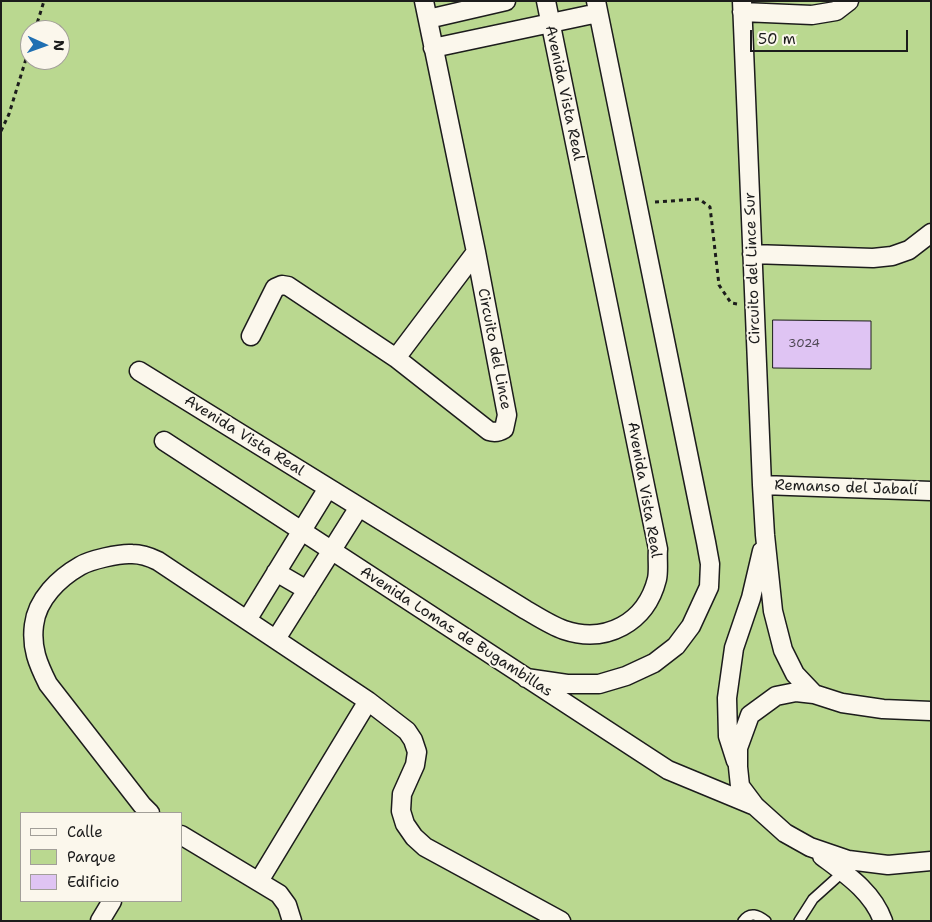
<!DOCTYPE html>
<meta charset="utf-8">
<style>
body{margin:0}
#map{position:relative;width:932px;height:922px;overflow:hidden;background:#f5eded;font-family:"Shantell Sans",sans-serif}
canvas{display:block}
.frame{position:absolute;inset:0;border:2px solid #1c1c1c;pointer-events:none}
.legend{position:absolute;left:20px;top:812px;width:162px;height:90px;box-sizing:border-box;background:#fbf7ec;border:1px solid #a29f99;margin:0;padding:6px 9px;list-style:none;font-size:15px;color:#1c1c1c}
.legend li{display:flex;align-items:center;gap:10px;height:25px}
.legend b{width:25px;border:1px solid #a29f99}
.north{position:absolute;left:20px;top:20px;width:50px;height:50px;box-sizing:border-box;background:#fbf7ec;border:1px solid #a29f99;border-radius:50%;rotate:92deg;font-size:14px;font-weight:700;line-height:20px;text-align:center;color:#1c1c1c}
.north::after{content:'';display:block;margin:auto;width:18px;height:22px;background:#1f6fb2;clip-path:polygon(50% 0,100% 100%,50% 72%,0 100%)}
.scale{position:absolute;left:750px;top:30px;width:158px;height:22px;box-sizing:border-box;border:2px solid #1c1c1c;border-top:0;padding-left:6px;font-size:15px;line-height:18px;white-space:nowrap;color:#1c1c1c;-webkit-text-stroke:4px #fbf7ec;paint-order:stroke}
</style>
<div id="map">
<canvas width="932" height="922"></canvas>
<div class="frame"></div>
<ul class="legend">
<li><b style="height:6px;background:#fbf7ec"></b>Calle</li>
<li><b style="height:14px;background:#bad890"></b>Parque</li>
<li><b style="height:14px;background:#dfc4f3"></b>Edificio</li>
</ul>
<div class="north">N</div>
<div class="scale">50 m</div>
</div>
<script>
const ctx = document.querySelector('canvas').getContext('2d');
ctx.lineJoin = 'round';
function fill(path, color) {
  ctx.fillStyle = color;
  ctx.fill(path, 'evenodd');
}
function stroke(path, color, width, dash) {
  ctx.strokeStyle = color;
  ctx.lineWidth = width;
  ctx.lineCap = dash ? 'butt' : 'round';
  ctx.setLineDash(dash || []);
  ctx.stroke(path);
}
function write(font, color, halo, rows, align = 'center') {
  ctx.font = font + ' "Shantell Sans",sans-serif';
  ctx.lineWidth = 4;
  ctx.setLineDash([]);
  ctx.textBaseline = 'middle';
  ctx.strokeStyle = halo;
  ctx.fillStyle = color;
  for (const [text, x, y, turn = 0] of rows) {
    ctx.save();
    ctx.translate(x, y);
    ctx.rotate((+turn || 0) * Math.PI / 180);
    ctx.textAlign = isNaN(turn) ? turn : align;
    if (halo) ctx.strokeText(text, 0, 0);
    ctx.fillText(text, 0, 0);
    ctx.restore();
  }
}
fill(new Path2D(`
 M 1,1 L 931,1 L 931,921 L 1,921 ZM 30,30 L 60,30 L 60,60 L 30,60 ZM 21,813 L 181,813 L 181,901 L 21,901 Z`), '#bad890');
const building = new Path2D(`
 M 773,320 L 871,321 L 871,369 L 773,368 Z`);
fill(building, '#dfc4f3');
stroke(building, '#1c1c1c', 1);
const lane = new Path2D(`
 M 743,921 C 750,911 758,915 766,921
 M 799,921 L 813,899 L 843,872`);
const street = new Path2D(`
 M 742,1 L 762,485 L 765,535 L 773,611 L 783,650 L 795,674 L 814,694
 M 742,12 L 812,15 L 836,11 L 849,1
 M 428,19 L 506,1
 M 433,48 L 598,13
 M 752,254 L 873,258 L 892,256 L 909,250 L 931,233
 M 251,336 L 275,288 L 282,285 L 288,286 L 396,358 L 489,431 C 495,433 499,432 504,429 L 507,415 L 476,252 L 424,1
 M 396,358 L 476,252
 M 139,371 L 526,610 C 538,617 552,626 564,630 C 606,644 646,623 657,579 C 659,570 657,558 658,549 L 546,1
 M 164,441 L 668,770 L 755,806
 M 762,485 L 931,491
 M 276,572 L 307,590
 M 247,620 L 328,488
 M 276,639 L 359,507
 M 526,678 L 567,684 L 599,684 L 626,676 L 654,663 L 676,646 L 691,626 L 709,587 L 710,564 L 706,542 L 596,1
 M 931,711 L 883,709 L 842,703 L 814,694 L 796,692 L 776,696 L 750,715 L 738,748 L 738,767 L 740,786 L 755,806 L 785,833 L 810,847 L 848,860 L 888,865 L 931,861
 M 736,761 L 728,736 L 727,698 L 734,648 L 751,598 L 762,551
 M 150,813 L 142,805 L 48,684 C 38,664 31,648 34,625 C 37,599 59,578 80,566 C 90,560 120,553 132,554 C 141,554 150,557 158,561 L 368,701 L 407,731 L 413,740 L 417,752 L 415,765 L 402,794 L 401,811 L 405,824 L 414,837 L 425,847 L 561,921
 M 181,835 L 279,894 L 287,905 L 292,921
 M 822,856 C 846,874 873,892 883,921
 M 259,881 L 368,701
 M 100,921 L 112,901`);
stroke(lane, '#1c1c1c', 12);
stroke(street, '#1c1c1c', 21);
stroke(new Path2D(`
 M 35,30 L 44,1
 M 1,131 L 9,114 L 30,46
 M 655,202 L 699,199 L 710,207 L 719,285 L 731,303 L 737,304`), '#1c1c1c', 3, [4, 4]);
stroke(lane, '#fbf7ec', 9);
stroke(street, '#fbf7ec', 18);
write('12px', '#4d4652', null, [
 ["3024",804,344]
]);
write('15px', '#1c1c1c', '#fbf7ec', [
 ["Avenida Vista Real",564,93,78],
 ["Circuito del Lince Sur",753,268,-92],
 ["Circuito del Lince",494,349,79],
 ["Avenida Vista Real",244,436,32],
 ["Remanso del Jabalí",846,488,2],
 ["Avenida Vista Real",644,490,80],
 ["Avenida Lomas de Bugambillas",456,632,33]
]);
</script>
